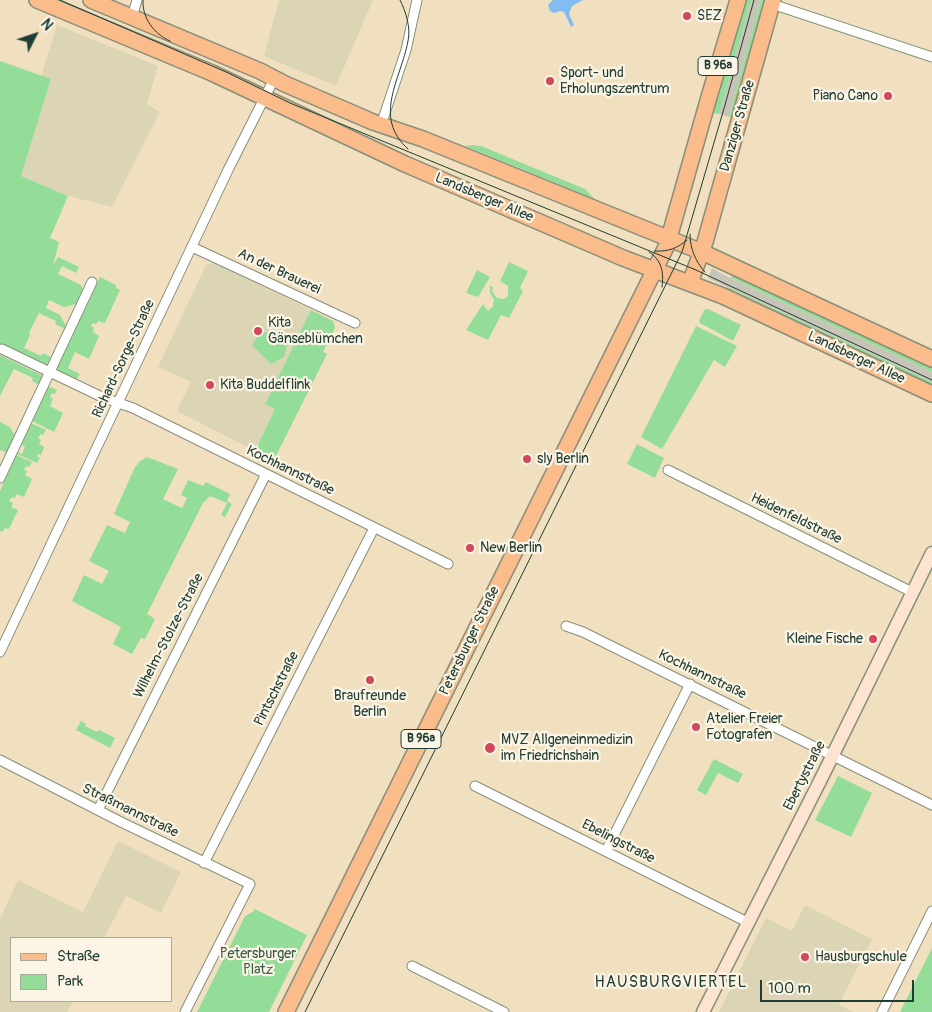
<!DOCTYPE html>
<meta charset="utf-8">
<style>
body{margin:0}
#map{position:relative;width:932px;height:1012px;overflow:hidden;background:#f0e0bf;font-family:Pangolin,sans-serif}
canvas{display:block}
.legend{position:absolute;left:10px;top:937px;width:162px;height:65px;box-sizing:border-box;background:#fcf5e5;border:1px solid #a4ab9e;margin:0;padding:6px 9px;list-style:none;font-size:15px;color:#1f3d34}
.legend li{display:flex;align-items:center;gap:10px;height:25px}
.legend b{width:25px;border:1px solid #a4ab9e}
.north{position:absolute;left:10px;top:10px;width:50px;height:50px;-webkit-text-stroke:4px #fcf5e5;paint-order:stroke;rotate:49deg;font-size:14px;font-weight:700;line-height:20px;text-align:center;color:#1f3d34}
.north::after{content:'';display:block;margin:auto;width:18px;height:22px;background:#1f3d34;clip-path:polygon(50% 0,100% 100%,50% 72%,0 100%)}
.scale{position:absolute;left:760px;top:980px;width:154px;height:22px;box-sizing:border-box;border:2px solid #1f3d34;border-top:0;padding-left:6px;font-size:15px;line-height:18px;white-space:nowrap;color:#1f3d34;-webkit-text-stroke:4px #fcf5e5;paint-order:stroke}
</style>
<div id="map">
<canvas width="932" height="1012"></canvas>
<ul class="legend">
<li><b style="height:6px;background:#f9bc8a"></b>Straße</li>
<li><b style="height:14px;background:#93dd99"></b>Park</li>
</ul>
<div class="north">N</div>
<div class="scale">100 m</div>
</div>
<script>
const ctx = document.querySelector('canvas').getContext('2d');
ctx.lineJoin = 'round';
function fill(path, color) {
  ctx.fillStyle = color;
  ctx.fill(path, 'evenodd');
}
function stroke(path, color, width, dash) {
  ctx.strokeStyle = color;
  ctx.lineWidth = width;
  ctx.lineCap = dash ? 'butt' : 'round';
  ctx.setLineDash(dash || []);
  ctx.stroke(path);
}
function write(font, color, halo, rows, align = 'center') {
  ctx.font = font + ' Pangolin,sans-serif';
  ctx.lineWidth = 4.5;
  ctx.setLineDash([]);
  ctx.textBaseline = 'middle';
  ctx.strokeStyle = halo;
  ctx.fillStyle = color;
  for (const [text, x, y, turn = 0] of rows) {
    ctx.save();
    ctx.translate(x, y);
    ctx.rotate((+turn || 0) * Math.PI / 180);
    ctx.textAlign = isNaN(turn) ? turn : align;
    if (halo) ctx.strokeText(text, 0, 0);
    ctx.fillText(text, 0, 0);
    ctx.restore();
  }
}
fill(new Path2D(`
 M 279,0 L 373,0 L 336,86 L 264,56 Z
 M 57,25 L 158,66 L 147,104 L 160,112 L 112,207 L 68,196 L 21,176 L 51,79 L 41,76 Z
 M 214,263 L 311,310 L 265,404 L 275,409 L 255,451 L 177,411 L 191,382 L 158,367 L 206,265 Z
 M 118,841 L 181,872 L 161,913 L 126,896 L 104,938 L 11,938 L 11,1001 L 73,1001 L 67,1012 L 0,1012 L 0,919 L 18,880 L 83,912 Z
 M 805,905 L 872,939 L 839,1005 L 854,1012 L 719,1012 L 766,918 L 792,931 Z`), '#dcd5b5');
fill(new Path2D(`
 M 751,0 L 761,0 L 729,117 L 719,114 Z
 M 712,268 L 724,275 L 932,372 L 932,382 L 708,278 Z`), '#c6c5b8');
fill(new Path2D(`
 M 745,0 L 751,0 L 719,114 L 713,113 Z
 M 761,0 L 768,0 L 735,118 L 729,117 Z
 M 0,61 L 51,79 L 21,176 L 68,196 L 50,238 L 59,242 L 53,266 L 58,257 L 79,267 L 76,273 L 62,266 L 58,274 L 81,285 L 83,290 L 76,304 L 64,307 L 49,300 L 46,308 L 60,315 L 66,326 L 65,329 L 55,324 L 56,321 L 39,313 L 29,333 L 30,335 L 24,348 L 41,356 L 43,353 L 51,357 L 46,366 L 4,346 L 0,354 Z
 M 473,145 L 481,146 L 585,189 L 595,199 L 465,146 Z
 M 509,262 L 528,271 L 520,288 L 523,291 L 509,318 L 501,315 L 488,340 L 466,330 L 483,304 L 488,311 L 493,306 L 494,299 L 490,293 L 490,286 L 493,287 L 492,291 L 497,298 L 504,299 L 508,296 L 508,286 L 500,281 Z
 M 477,270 L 490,277 L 478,297 L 466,293 Z
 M 732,275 L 932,368 L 932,372 L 731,278 Z
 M 100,277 L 116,285 L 116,288 L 120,290 L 105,323 L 98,321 L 96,324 L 93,323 L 91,326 L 94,328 L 93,332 L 99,336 L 89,359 L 75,352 L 68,368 L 80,374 L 76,380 L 58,372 L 57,367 Z
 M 727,287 L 932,382 L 932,386 L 726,290 Z
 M 708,309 L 741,325 L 733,341 L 700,323 L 699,321 L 704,310 Z
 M 311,310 L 333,321 L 335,328 L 323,352 L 327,354 L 274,460 L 255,451 L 275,409 L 265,404 Z
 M 696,326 L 737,346 L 725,367 L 714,360 L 662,449 L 641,437 Z
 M 261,332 L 273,333 L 288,342 L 284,357 L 271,364 L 252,345 Z
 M 0,355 L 43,376 L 39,385 L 32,381 L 33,378 L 14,369 L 0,396 Z
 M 48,386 L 57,390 L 55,394 L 52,393 L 50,397 L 53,399 L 50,406 L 63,413 L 54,432 L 32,421 Z
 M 0,422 L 10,427 L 15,436 L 7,453 L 0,450 Z
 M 31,423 L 46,430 L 43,435 L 41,434 L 38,438 L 41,440 L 39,444 L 44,447 L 41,455 L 38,454 L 37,457 L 40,458 L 37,463 L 17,454 L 18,452 L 22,454 L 25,447 L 21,444 Z
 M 637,444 L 664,458 L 655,478 L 627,464 Z
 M 16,455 L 32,462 L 29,467 L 26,466 L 24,470 L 27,471 L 25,475 L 32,479 L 24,497 L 17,494 L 15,498 L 12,497 L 9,501 L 13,503 L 11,507 L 18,510 L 9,529 L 5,528 L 2,532 L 0,531 L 0,491 Z
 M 147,457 L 178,469 L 163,499 L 182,508 L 187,498 L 181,495 L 188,480 L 203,486 L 206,482 L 230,494 L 227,501 L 232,504 L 225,517 L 221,515 L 227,503 L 210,496 L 203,503 L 147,614 L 155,619 L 145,639 L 141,638 L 132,654 L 113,644 L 121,627 L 72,601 L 84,575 L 102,584 L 109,571 L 89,561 L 107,525 L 125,533 L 130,522 L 114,514 L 134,469 L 140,461 Z
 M 81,721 L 86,724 L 85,726 L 97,732 L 99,730 L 115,738 L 110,748 L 76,730 Z
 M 714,759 L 743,774 L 738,783 L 718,773 L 706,795 L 697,790 Z
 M 838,776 L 872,793 L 851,837 L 815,820 Z
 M 255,909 L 307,935 L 269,1012 L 197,1012 L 245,916 L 253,912 Z
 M 932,948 L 932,1012 L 900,1012 Z`), '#93dd99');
fill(new Path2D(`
 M 553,0 L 583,0 L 572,6 L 569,14 L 574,25 L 571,27 L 564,12 L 560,11 L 554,13 L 550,11 L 548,5 Z`), '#81bcf3');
const street = new Path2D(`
 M 772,4 L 932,57
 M 132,17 L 137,0
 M 381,125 L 406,50 L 417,0
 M 192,247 L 355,323
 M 2,349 L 104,398 L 133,408 L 448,564
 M 668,470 L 912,592
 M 0,478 L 92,282
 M 566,626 L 583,632 L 932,805
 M 0,652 L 228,170 L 274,79
 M 0,760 L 123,823 L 250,884 L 185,1012
 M 475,786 L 747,922
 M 98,810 L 266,474
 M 606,851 L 690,684
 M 204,863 L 374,528
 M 412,966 L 504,1012
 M 882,1012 L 932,911`);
const secondary = new Path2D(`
 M 703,1012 L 822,777 L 932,553`);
const primary = new Path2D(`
 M 37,0 L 212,73 L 405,164 L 623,258 L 723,296 L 932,394
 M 91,0 L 260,71 L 285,84 L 373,122 L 423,139 L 702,252 L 932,359
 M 690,283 L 705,242 L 773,0
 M 286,1012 L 667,245 L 709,97 L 738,0`);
stroke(street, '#888e7a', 11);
stroke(secondary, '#888e7a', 15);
stroke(primary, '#888e7a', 18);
stroke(street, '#fff', 9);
stroke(secondary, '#fde4d0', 12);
stroke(primary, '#f9bc8a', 15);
stroke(new Path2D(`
 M 60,0 L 226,72 L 290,103 L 696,270 L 932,380
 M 143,0 C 142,18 154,34 170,41
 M 400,0 C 406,12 411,28 408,41 C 401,79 372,117 408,149
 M 690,234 C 690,248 695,261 705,272
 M 655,251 C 668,252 678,248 687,240
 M 649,252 C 662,260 664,273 662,287
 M 305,1012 L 682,252 L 725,105 L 754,0`), '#1f3d34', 1);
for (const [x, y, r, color] of [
 [687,16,5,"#d1495b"],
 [550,81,5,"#d1495b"],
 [888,96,5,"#d1495b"],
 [258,331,5,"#d1495b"],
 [210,385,5,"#d1495b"],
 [527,459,5,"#d1495b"],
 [470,548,5,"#d1495b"],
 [873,639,5,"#d1495b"],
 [370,680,5,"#d1495b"],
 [696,727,5,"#d1495b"],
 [490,748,6,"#d1495b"],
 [805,957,5,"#d1495b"]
]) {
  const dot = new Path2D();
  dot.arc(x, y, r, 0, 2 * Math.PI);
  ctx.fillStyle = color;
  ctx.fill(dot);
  stroke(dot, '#fcf5e5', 2);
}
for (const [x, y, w] of [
 [718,66,40],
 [421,739,40]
]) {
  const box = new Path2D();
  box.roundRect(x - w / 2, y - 9.5, w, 19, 4);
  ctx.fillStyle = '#fcf5e5';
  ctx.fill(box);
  stroke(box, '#1f3d34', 1);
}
write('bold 12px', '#1f3d34', null, [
 ["B 96a",718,66],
 ["B 96a",421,739]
]);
write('14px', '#1f3d34', '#fcf5e5', [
 ["SEZ",697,16],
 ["Sport- und",560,73],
 ["Erholungszentrum",560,89],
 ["Piano Cano",878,96,"right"],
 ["Kita",268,323],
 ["Gänseblümchen",268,339],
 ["Kita Buddelflink",220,385],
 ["sly Berlin",537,459],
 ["New Berlin",480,548],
 ["Kleine Fische",863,639,"right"],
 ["Braufreunde",370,696,"center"],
 ["Berlin",370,712,"center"],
 ["Atelier Freier",706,719],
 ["Fotografen",706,735],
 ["MVZ Allgeneinmedizin",501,740],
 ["im Friedrichshain",501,756],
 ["Hausburgschule",815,957]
], 'left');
write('14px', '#1f3d34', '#fcf5e5', [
 ["Danziger Straße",738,126,-74],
 ["Landsberger Allee",484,198,23],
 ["An der Brauerei",279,272,25],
 ["Landsberger Allee",856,358,25],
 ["Richard-Sorge-Straße",124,359,-65],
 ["Kochhannstraße",290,471,26],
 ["Heidenfeldstraße",796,519,26],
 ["Wilhelm-Stolze-Straße",169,636,-63],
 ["Petersburger Straße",470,641,-64],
 ["Kochhannstraße",702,675,26],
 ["Pintschstraße",277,689,-63],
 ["Ebertystraße",805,776,-63],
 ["Straßmannstraße",130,811,26],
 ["Ebelingstraße",618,842,27]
]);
write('14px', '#365d48', '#fcf5e5', [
 ["Petersburger",258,954],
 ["Platz",258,970]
]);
ctx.letterSpacing = '1px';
write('16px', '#1f3d34', '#fcf5e5', [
 ["HAUSBURGVIERTEL",671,983]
]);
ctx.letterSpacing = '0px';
</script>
